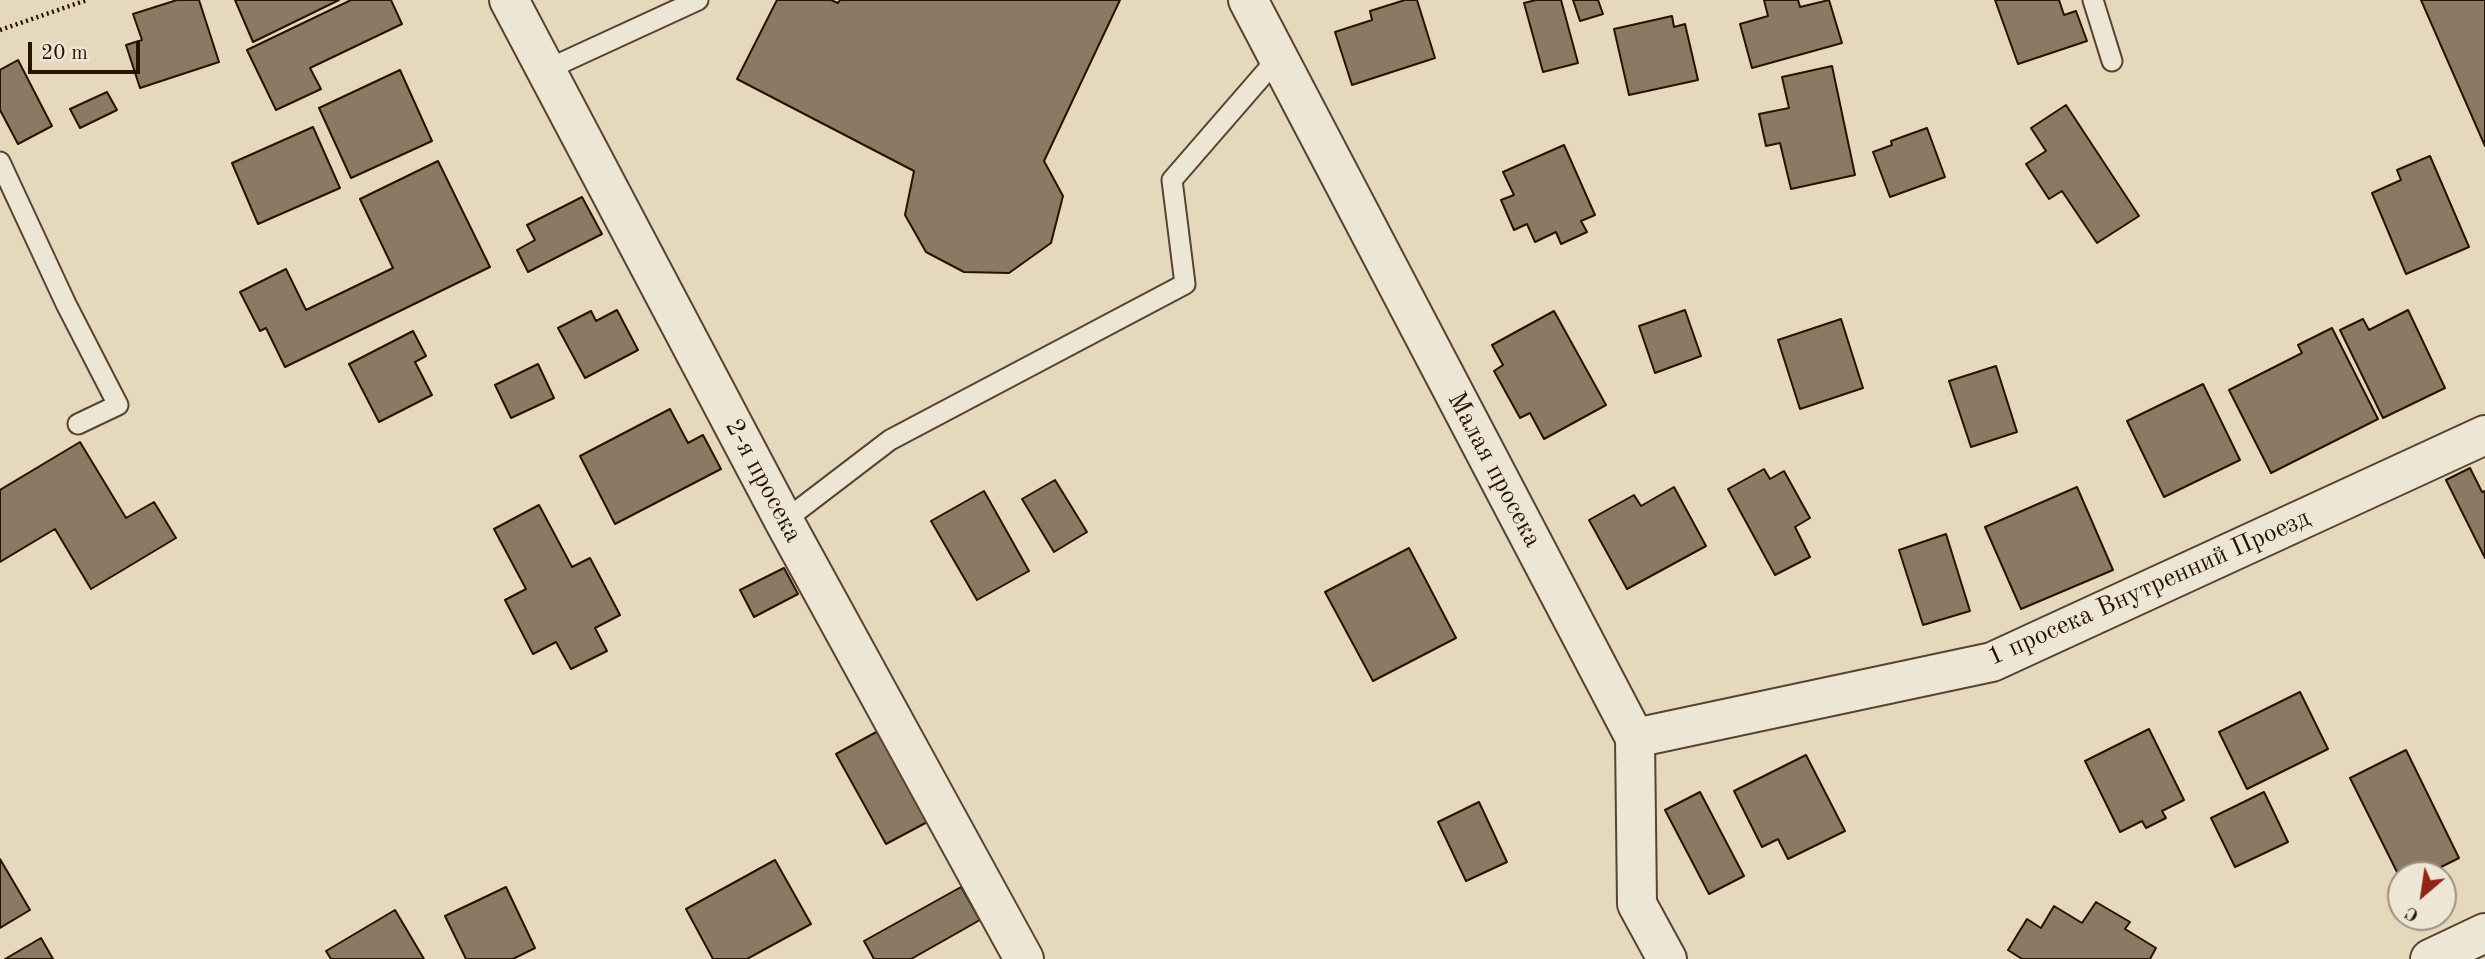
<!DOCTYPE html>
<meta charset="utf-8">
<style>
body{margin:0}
#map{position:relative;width:2485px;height:959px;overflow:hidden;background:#e5d8bd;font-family:"Old Standard TT",serif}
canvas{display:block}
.north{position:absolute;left:2387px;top:861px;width:70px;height:70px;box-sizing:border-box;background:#eee6d4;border:2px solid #9f9180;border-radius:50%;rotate:209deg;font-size:19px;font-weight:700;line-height:28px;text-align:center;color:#281201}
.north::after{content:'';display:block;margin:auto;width:24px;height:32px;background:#8f2418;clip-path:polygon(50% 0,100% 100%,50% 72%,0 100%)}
.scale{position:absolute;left:28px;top:42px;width:112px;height:32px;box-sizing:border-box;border:4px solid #281201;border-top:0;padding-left:9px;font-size:21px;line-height:24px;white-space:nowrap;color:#281201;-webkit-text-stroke:5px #eee6d4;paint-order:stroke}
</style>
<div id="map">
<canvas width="2485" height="959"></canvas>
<div class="north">С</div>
<div class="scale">20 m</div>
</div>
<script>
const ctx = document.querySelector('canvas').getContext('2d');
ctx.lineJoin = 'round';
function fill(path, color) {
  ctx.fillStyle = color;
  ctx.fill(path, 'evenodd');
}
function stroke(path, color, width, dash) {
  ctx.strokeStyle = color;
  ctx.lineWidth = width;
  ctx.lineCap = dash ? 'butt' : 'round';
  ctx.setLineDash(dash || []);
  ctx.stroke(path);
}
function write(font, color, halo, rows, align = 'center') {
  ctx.font = font + ' "Old Standard TT",serif';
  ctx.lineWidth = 7;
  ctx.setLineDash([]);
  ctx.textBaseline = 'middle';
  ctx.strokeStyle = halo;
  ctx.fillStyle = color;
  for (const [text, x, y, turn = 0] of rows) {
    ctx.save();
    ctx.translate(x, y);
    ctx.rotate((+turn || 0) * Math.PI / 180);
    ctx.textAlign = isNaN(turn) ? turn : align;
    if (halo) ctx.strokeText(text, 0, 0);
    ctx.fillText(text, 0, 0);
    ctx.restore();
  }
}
const building = new Path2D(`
 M 177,0 L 199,0 L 219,62 L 140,88 L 126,45 L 142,40 L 133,14 Z
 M 235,0 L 339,0 L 253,42 Z
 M 351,0 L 391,0 L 402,24 L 310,68 L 321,89 L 276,110 L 247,50 Z
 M 777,0 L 831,0 L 838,3 L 840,0 L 1120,0 L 1044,161 L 1063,196 L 1051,243 L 1009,273 L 964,272 L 926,252 L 905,215 L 914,171 L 737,79 Z
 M 1405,0 L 1417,0 L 1435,58 L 1352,85 L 1335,32 L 1372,20 L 1370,11 Z
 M 1536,0 L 1561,0 L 1578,63 L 1543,72 L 1524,3 Z
 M 1573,0 L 1598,0 L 1603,14 L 1580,21 Z
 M 1764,0 L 1798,0 L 1800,7 L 1829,0 L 1842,43 L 1752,68 L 1740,24 L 1768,16 Z
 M 1995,0 L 2059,0 L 2064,15 L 2076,11 L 2087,41 L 2018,64 Z
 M 2421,0 L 2485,0 L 2485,146 Z
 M 1672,16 L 1674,27 L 1685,24 L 1698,80 L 1629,95 L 1614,29 Z
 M 18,60 L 52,126 L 18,144 L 0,110 L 0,70 Z
 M 1832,66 L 1855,175 L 1791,189 L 1780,143 L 1766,146 L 1759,114 L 1789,108 L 1782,77 Z
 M 400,70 L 432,141 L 351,178 L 319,108 Z
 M 107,92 L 117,110 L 80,128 L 70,109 Z
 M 2066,105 L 2139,216 L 2097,243 L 2062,191 L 2049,199 L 2026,164 L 2046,151 L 2031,128 Z
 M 313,127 L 340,188 L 258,224 L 232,163 Z
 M 1927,128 L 1945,177 L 1890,197 L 1873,152 L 1892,145 L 1891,141 Z
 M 1564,145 L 1595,215 L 1581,221 L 1587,232 L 1561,244 L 1556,232 L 1535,242 L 1527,224 L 1514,230 L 1501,200 L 1514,195 L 1503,172 Z
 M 2430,156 L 2469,247 L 2406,274 L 2372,193 L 2401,180 L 2397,170 Z
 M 438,161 L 490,267 L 285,367 L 266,328 L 260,331 L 240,292 L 286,269 L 306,310 L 393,268 L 360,199 Z
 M 582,197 L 602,234 L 528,272 L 517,250 L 535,240 L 527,225 Z
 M 617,310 L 638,350 L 585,378 L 558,328 L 591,311 L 596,321 Z
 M 1685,310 L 1701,356 L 1655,373 L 1639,326 Z
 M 2408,310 L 2445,388 L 2383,418 L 2340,330 L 2363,319 L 2369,330 Z
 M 1554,311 L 1606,405 L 1544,439 L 1530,413 L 1520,418 L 1494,371 L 1503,365 L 1492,345 Z
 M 1841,319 L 1863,388 L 1800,409 L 1778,340 Z
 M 2332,328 L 2378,419 L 2271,473 L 2229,390 L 2302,353 L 2298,345 Z
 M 413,331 L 426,356 L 415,362 L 432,395 L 379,422 L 349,364 Z
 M 538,364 L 554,398 L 511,418 L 495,385 Z
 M 1996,366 L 2017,432 L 1971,447 L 1949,381 Z
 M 2203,384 L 2240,460 L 2164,497 L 2127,421 Z
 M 670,409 L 688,443 L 703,435 L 721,469 L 615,524 L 580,456 Z
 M 80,442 L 126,518 L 154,502 L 176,538 L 91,589 L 55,529 L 0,562 L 0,490 Z
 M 2470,468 L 2482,492 L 2485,491 L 2485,558 L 2446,480 Z
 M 1764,469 L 1770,479 L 1784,471 L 1810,518 L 1795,527 L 1810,557 L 1775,575 L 1728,489 Z
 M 1055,480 L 1087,532 L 1054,552 L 1022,499 Z
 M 1674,487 L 1706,546 L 1627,589 L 1589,520 L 1634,495 L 1641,506 Z
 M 2077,487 L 2113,570 L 2021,609 L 1985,527 Z
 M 984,491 L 1029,571 L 977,600 L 931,521 Z
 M 539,505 L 572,567 L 590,558 L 620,615 L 595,628 L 607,651 L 571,669 L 556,642 L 533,654 L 505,600 L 526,589 L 494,529 Z
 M 1946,534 L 1970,611 L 1923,625 L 1899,550 Z
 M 1409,548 L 1456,638 L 1373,681 L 1325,592 Z
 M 784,568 L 798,594 L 754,617 L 740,590 Z
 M 2300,692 L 2328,749 L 2247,789 L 2219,732 Z
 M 2149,729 L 2184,800 L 2162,811 L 2166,818 L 2146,828 L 2142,821 L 2120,832 L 2085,761 Z
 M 880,730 L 931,820 L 886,844 L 836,754 Z
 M 2406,750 L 2459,858 L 2425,875 L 2401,875 L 2401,880 L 2350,778 Z
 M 1806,755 L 1845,831 L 1788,859 L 1778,839 L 1762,847 L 1734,791 Z
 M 1700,792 L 1744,876 L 1709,894 L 1665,810 Z
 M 2264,792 L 2288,842 L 2235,867 L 2211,818 Z
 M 1479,802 L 1507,862 L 1466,881 L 1438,822 Z
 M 0,859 L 30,910 L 0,928 Z
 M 775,860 L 811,924 L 747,959 L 713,959 L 686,909 Z
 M 506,887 L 535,948 L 513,959 L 466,959 L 445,916 Z
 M 961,887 L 980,920 L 911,959 L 874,959 L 864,941 Z
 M 2096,902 L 2130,922 L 2125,929 L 2156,948 L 2150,959 L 2022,959 L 2008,950 L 2027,919 L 2041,928 L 2054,906 L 2082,923 Z
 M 395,910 L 424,959 L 331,959 L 326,951 Z
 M 41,938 L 53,959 L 5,959 Z`);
fill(building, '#8a7963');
stroke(building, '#281201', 2);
const lane = new Path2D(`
 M 2093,0 L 2112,61
 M 546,70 L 698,0
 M 0,162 L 66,304 L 118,405 L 78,424
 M 784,521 L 890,440 L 1185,284 L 1172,180 L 1277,59`);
const street = new Path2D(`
 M 509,0 L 784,521 L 1024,959
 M 1248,0 L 1635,738 L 1637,904 L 1667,959
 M 1635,738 L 1992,662 L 2485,435
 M 2430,959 L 2485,933`);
stroke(lane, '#574430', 23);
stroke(street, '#574430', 42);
stroke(new Path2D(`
 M 0,30 L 87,0`), '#281201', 4.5, [2, 3.5]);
stroke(lane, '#eee6d4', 19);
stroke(street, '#eee6d4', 38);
write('26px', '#281201', '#eee6d4', [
 ["Малая просека",1494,470,62],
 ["2-я просека",763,481,62],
 ["1 просека Внутренний Проезд",2149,588,-24]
]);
</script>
